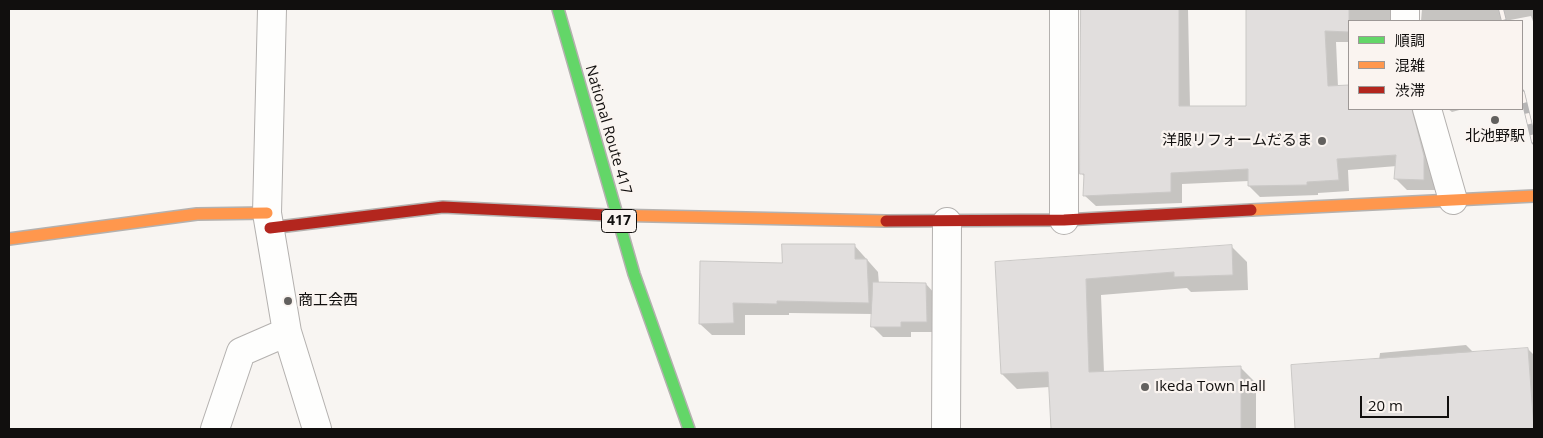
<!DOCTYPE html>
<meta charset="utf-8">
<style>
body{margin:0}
#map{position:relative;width:1543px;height:438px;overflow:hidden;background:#f8f5f2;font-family:"Open Sans","Noto Sans JP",sans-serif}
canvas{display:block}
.frame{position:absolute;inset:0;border:10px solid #110f0e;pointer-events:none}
.legend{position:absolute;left:1348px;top:20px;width:175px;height:90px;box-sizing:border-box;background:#faf4f0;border:1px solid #9d9896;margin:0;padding:6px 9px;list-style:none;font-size:15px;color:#110f0e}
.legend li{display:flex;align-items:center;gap:10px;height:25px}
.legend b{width:25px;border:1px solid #9d9896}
.scale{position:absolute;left:1360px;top:396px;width:89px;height:22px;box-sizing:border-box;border:2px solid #110f0e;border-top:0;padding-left:6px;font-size:15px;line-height:18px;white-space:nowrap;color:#110f0e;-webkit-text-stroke:4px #faf4f0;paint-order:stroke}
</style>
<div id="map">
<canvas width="1543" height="438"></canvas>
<div class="frame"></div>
<ul class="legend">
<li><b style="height:6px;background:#63d668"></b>順調</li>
<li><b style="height:6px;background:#ff974d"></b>混雑</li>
<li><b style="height:6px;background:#b3261e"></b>渋滞</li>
</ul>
<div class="scale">20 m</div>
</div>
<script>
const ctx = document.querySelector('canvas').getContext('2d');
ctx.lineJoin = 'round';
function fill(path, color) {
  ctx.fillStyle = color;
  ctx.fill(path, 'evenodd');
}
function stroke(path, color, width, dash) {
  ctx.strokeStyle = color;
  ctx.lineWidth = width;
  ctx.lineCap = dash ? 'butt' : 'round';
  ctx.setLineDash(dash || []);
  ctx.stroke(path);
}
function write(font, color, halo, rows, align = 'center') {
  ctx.font = font + ' "Open Sans","Noto Sans JP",sans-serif';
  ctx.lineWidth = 4.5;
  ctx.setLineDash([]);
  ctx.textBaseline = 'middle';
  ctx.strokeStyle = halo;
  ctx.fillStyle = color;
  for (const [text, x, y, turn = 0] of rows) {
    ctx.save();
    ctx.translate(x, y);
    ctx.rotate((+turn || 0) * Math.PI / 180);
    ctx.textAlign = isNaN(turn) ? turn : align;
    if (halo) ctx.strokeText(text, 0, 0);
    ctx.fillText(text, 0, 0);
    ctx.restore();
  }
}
fill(new Path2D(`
 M 1082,9 L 1188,9 L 1190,107 L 1247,107 L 1247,9 L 1406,9 L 1400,21 L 1349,21 L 1349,42 L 1336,42 L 1338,87 L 1349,86 L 1349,109 L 1428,109 L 1435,168 L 1435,190 L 1407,190 L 1396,179 L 1397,166 L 1348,170 L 1349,191 L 1318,193 L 1318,195 L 1260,197 L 1249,186 L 1249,181 L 1182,184 L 1182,203 L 1096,206 L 1084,195 L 1085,177 L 1081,173 Z
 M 1422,9 L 1534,9 L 1534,24 L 1531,16 L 1505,21 L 1421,21 Z
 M 1448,109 L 1463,109 L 1452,112 Z
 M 854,245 L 878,272 L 879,284 L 926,284 L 936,295 L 937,332 L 911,332 L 911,337 L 883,337 L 872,326 L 873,314 L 789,313 L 789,315 L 745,315 L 745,335 L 712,335 L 700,324 L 783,265 Z
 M 1231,246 L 1247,262 L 1248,290 L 1191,292 L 1187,288 L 1101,295 L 1104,373 L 1240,367 L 1256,383 L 1256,429 L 1052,429 L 1050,387 L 1017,389 L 1002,374 L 997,263 Z
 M 1466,345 L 1474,353 L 1528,349 L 1534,355 L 1534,429 L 1296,429 L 1292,366 L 1379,360 L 1380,353 Z`), '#0003');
const building = new Path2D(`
 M 1081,9 L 1179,9 L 1179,106 L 1246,106 L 1246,9 L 1349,9 L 1349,32 L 1325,31 L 1328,86 L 1349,85 L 1349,109 L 1412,109 L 1424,156 L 1424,180 L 1394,179 L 1396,155 L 1337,159 L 1339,180 L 1307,182 L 1307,185 L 1248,186 L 1248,169 L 1171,173 L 1171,192 L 1083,196 L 1084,174 L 1080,174 Z
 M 782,244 L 855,244 L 855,259 L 867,259 L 869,303 L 777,301 L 777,304 L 733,303 L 734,323 L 699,324 L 700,261 L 782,263 Z
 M 1232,245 L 1233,275 L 1174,277 L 1174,272 L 1086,279 L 1089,372 L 1241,366 L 1241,429 L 1051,429 L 1048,372 L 1001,374 L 995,262 Z
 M 873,282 L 926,283 L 927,322 L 901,322 L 901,327 L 871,327 Z
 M 1528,348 L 1534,429 L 1295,429 L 1291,365 Z`);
fill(building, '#e1dedd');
stroke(building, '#cac8c6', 1);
const street = new Path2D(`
 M 272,9 L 267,213 L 287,332 L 317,429
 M 1064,9 L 1064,220
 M 1405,9 L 1405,21
 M 1427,109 L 1453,200
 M 215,429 L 241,352 L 287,332
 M 946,429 L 947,222`);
const fast = new Path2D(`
 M 558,9 L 634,274 L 689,429`);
const slow = new Path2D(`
 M 1251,210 L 1534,196
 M 606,215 L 886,221
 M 9,239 L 197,214 L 267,213`);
const jam = new Path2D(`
 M 886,221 L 1064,220 L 1251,210
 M 270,228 L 443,207 L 606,215`);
stroke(street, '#b4b1af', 30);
stroke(fast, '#b4b1af', 14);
stroke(slow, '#b4b1af', 14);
stroke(jam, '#b4b1af', 14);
stroke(street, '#fefefd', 28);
stroke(fast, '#63d668', 11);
stroke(slow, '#ff974d', 11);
stroke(jam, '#b3261e', 11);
const rail = new Path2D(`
 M 1501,9 L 1504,21
 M 1522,92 L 1534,142`);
stroke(rail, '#b6b5b5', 5.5);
stroke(rail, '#faf4f0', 4, [11]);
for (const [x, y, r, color] of [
 [1495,120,5,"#62605e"],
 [1322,141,5,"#62605e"],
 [288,301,5,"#62605e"],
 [1145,387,5,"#62605e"]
]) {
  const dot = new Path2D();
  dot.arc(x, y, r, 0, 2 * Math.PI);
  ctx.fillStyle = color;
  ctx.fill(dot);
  stroke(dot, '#faf4f0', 2);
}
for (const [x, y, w] of [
 [619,221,35]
]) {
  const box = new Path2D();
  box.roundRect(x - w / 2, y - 11.5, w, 23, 4);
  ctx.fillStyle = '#faf4f0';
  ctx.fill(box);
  stroke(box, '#110f0e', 1);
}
write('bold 14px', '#110f0e', null, [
 ["417",619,221]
]);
write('15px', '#110f0e', '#faf4f0', [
 ["National Route 417",608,130,74]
]);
write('15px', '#110f0e', '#faf4f0', [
 ["北池野駅",1495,137,"center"],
 ["洋服リフォームだるま",1312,141,"right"],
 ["商工会西",298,301],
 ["Ikeda Town Hall",1155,387]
], 'left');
</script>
